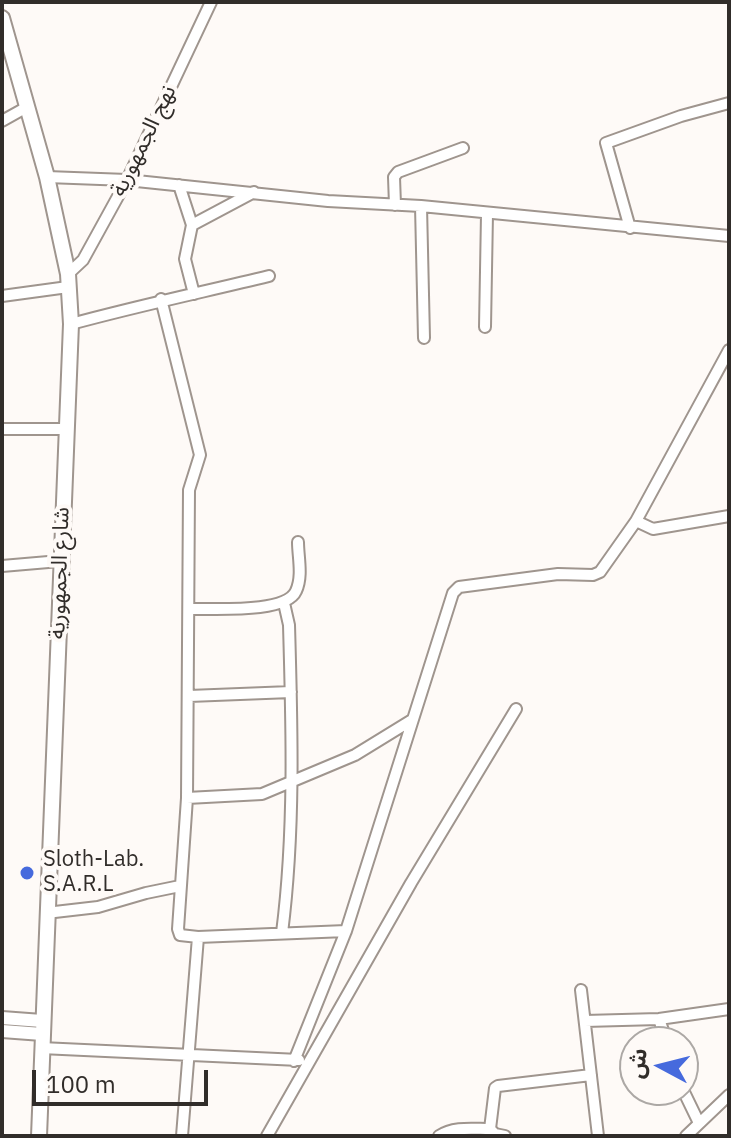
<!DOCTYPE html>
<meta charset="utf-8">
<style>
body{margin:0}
#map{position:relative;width:731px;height:1138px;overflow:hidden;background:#fefaf7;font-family:"IBM Plex Sans","Noto Sans Arabic",sans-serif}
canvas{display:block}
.frame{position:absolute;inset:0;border:4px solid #312d2a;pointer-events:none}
.north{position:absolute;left:619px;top:1026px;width:80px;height:80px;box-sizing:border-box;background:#fefaf7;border:2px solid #aca8a5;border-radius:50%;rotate:277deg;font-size:22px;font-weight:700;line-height:32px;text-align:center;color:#312d2a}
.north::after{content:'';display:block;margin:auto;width:28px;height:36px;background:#466add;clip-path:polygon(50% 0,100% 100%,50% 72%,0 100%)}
.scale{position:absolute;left:32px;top:1070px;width:176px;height:36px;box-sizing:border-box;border:4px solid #312d2a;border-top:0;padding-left:10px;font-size:24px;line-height:28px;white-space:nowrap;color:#312d2a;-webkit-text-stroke:6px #fefaf7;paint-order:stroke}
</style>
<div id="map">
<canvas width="731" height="1138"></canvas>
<div class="frame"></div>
<div class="north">ش</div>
<div class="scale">100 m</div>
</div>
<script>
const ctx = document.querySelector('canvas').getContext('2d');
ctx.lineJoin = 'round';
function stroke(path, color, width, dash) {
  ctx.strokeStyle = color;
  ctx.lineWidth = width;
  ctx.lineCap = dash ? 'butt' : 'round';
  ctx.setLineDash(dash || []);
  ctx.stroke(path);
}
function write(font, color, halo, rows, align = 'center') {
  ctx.font = font + ' "IBM Plex Sans","Noto Sans Arabic",sans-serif';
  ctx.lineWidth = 8;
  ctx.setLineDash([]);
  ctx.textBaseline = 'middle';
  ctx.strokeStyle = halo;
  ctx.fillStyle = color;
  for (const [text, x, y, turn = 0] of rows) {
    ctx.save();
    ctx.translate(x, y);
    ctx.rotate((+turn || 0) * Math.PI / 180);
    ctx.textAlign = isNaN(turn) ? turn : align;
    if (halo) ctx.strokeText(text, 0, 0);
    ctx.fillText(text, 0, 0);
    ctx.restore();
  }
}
const minor = new Path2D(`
 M 2,121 L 27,107
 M 47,177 L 127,180 L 328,201 L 421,206 L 729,236
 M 179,185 L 192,225 L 185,259 L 194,294
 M 395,205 L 394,177 L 398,172 L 463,148
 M 421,206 L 424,338
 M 192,225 L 254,192
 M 630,228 L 606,143 L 681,116 L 729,103
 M 68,274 L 83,260 L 127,180 L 211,2
 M 2,296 L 68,287
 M 161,299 L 200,455 L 189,490 L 187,798 L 178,929 L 180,935 L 198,937 L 346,931
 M 71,324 C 137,306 203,292 269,276
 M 485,327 L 487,214
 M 2,429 L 66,429
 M 636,521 L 653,529 L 729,516
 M 2,566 L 60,561
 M 189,609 C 212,608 286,614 296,591 C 303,576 298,557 298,542
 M 189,696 L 291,692
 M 187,798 L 262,794 L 355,755 L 412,720
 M 46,913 L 98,907 L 146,893 L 180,886
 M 282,933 C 295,831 292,728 289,625 L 284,603
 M 581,990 L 598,1136
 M 659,1019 L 667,1042
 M 585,1021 L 659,1019 L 729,1009
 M 41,1048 L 299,1060
 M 294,1061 L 346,931 L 453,593 L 459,587 L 558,574 L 593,575 L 600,572 L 636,521 L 729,350
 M 683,1090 L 699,1123
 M 490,1129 L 495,1088 L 498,1086 L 591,1075
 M 182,1136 L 198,937
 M 267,1136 L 411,883 L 516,709
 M 439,1136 C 454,1126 473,1129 490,1129 L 495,1134 L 505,1136
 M 686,1136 L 729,1095`);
const tertiary = new Path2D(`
 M 2,1018 L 42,1021
 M 2,1031 L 42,1034`);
const secondary = new Path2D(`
 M 2,18 L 47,177 L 68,274 L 71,324 L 39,1136`);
stroke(minor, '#9f958e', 14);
stroke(tertiary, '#9f958e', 16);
stroke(secondary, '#9f958e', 18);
stroke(minor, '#fff', 10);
stroke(tertiary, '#fff', 12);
stroke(secondary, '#fff', 14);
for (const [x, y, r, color] of [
 [27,873,8,"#466add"]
]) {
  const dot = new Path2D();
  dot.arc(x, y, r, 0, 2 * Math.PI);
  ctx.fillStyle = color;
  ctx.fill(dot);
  stroke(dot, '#fefaf7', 3);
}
write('22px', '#312d2a', '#fefaf7', [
 ["نهج الجمهورية",144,141,-64],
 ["شارع الجمهورية",60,573,-88]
]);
write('22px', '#312d2a', '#fefaf7', [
 ["Sloth-Lab.",43,860],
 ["S.A.R.L",43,885]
], 'left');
</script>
